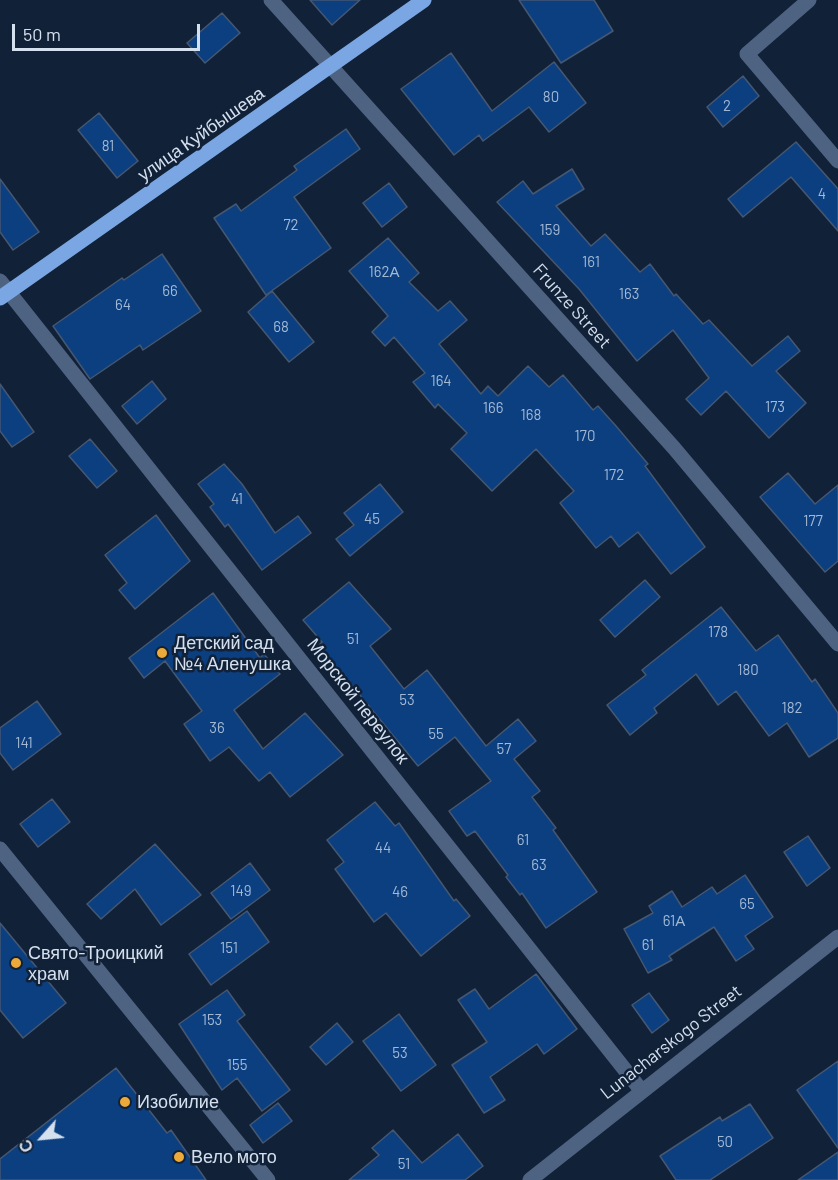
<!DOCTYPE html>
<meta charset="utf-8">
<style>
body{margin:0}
#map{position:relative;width:838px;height:1180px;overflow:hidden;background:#112137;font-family:Barlow,sans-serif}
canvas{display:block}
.north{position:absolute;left:12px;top:1108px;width:60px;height:60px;-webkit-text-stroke:4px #112137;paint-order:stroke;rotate:243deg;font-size:16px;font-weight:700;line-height:24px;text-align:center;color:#d5e0ef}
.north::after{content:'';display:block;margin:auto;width:21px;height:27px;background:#d5e0ef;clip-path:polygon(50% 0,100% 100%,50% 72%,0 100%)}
.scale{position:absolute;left:12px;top:24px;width:188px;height:27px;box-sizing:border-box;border:3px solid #d5e0ef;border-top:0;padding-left:8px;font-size:18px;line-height:21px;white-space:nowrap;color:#d5e0ef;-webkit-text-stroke:4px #112137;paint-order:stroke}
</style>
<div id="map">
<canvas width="838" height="1180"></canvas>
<div class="north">С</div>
<div class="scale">50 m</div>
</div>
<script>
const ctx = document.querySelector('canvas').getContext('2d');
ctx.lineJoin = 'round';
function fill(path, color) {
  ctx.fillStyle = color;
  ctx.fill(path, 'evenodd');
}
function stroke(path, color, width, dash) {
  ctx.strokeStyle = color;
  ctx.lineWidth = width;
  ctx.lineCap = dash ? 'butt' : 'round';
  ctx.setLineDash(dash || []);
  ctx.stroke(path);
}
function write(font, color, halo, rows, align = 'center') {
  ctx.font = font + ' Barlow,sans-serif';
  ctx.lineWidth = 5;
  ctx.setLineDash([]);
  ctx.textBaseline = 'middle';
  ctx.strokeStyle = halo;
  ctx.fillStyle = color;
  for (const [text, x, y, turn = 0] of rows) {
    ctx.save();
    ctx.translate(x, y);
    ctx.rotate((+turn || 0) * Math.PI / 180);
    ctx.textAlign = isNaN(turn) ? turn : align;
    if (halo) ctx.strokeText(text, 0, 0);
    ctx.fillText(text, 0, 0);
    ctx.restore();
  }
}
const building = new Path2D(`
 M 310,0 L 360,0 L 332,25 Z
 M 519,0 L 594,0 L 613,31 L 561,63 Z
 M 222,13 L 240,33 L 205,63 L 187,43 Z
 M 451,53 L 492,111 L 554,62 L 586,103 L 549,132 L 529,107 L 483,141 L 479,135 L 454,155 L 401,89 Z
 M 743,76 L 759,96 L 723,127 L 707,107 Z
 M 99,113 L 138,161 L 117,178 L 78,130 Z
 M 346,129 L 360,149 L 294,197 L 331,248 L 266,295 L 214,218 L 236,204 L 241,211 L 297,170 L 294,166 Z
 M 796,142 L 838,189 L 838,231 L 791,177 L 743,217 L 728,199 Z
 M 572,169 L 584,189 L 556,206 L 591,246 L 605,234 L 640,272 L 650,264 L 674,296 L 676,294 L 703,324 L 709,320 L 752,366 L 788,336 L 800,351 L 776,371 L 806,403 L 769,438 L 726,391 L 701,415 L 686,399 L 709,378 L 673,330 L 637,361 L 579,289 L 497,202 L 523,181 L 533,194 Z
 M 0,179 L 39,232 L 13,250 L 0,232 Z
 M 389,183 L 407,207 L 382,227 L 363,203 Z
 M 388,238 L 419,273 L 409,282 L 438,311 L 450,301 L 467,320 L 439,344 L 481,394 L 488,386 L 498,396 L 528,366 L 549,387 L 563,375 L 593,410 L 598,406 L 616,426 L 648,464 L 645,466 L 705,547 L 671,574 L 638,532 L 619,547 L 611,536 L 596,548 L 560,503 L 574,491 L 536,449 L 492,491 L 451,449 L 467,433 L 438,404 L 435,408 L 413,382 L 425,373 L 394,337 L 385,346 L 372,332 L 388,316 L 349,271 Z
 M 162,254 L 201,311 L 143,350 L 140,345 L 90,379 L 53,326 L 122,278 L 124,280 Z
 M 272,291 L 314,342 L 289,362 L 248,312 Z
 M 152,381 L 166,399 L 137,424 L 122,406 Z
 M 0,384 L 34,432 L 12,447 L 0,431 Z
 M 90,439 L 117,471 L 97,488 L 69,456 Z
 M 224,464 L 242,484 L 275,533 L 298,516 L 311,533 L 262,570 L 228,524 L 225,527 L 210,507 L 214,504 L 198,484 Z
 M 788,473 L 815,504 L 838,485 L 838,561 L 825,572 L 760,497 Z
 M 380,484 L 403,512 L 350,556 L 336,539 L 354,525 L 344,513 Z
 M 156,515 L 190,561 L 135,609 L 119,590 L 127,583 L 105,555 Z
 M 645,580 L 660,597 L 615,637 L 600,620 Z
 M 349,582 L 391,629 L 370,646 L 404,689 L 427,670 L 486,746 L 518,719 L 536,741 L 514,759 L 540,791 L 532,797 L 556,828 L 553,830 L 597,892 L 546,928 L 522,893 L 520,895 L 506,877 L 508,875 L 475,831 L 467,836 L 449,811 L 491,781 L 455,737 L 418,766 L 337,667 L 333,670 L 315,649 L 322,642 L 303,620 Z
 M 213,593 L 260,658 L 264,654 L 280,674 L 234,710 L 263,749 L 305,713 L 343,755 L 290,797 L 270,772 L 259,781 L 229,747 L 210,761 L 184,724 L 202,711 L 165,661 L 144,678 L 129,658 Z
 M 721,607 L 756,651 L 778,635 L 812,682 L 815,679 L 838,713 L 838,738 L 809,757 L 787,723 L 769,736 L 736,691 L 718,705 L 696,674 L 654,708 L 657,713 L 630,735 L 607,705 L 646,675 L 642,670 Z
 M 37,701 L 61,734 L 13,770 L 0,753 L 0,728 Z
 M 52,799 L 70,822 L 38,847 L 20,824 Z
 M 375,802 L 395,826 L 399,823 L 454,901 L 456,899 L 470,916 L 421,956 L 386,913 L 374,922 L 335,869 L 344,862 L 327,840 Z
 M 808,836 L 830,868 L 807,886 L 784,852 Z
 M 155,844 L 201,895 L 161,925 L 135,889 L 101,919 L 87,904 Z
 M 250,863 L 270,890 L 231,919 L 211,893 Z
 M 745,875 L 773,917 L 745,936 L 754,949 L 736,961 L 714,927 L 669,956 L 672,960 L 648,973 L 624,929 L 653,913 L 649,906 L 672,891 L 682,907 L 712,887 L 717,894 Z
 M 247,911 L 269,942 L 211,985 L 189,954 Z
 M 0,923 L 66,1003 L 23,1038 L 0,1010 Z
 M 536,974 L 577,1029 L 544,1054 L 537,1044 L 490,1077 L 505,1100 L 484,1113 L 452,1065 L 487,1042 L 458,1000 L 475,989 L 489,1009 Z
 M 227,990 L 245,1015 L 237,1021 L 290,1090 L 262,1111 L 237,1078 L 222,1090 L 179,1024 Z
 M 649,993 L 669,1020 L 652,1033 L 632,1005 Z
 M 399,1014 L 436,1065 L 401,1091 L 363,1041 Z
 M 337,1023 L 353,1042 L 326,1065 L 310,1047 Z
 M 838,1061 L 838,1148 L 797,1090 Z
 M 116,1068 L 167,1133 L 171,1130 L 206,1180 L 0,1180 L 0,1159 Z
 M 278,1103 L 292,1121 L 263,1143 L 250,1125 Z
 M 750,1104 L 773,1138 L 710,1180 L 676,1180 L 660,1156 L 720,1117 L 722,1121 Z
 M 393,1130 L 422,1163 L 458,1134 L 483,1166 L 465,1180 L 349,1180 L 379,1155 L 372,1148 Z
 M 838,1152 L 838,1180 L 798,1180 Z`);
fill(building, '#0b3f80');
stroke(building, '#455771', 1.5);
stroke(new Path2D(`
 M 271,0 L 674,448 L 838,644
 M 809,0 L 747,54 L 838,161
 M 0,281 L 641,1090
 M 0,849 L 268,1180
 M 530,1180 L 838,937`), '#4e6381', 15);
stroke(new Path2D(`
 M 0,298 L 424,0`), '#7aa6e4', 15);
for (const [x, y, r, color] of [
 [162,653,6,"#ebaa39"],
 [16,963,6,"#ebaa39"],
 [125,1102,6,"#ebaa39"],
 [179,1157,6,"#ebaa39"]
]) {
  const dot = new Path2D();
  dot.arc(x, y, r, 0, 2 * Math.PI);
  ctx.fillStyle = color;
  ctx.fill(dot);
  stroke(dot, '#112137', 2);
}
write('15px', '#a2b8d3', null, [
 ["80",551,97],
 ["2",727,106],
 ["81",108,146],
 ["4",822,194],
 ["72",291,225],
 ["159",550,230],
 ["161",591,262],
 ["162А",384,272],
 ["66",170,291],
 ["163",629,294],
 ["64",123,305],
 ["68",281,327],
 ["164",441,381],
 ["173",775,407],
 ["166",493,408],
 ["168",531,415],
 ["170",585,436],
 ["172",614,475],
 ["41",237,499],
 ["45",372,519],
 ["177",813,521],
 ["178",718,632],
 ["51",353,639],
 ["180",748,670],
 ["53",407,700],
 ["182",792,708],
 ["36",217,728],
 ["55",436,734],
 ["141",24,743],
 ["57",504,749],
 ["61",523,840],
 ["44",383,848],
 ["63",539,865],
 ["149",241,891],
 ["46",400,892],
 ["65",747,904],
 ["61А",674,921],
 ["61",648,945],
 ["151",229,948],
 ["153",212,1020],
 ["53",400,1053],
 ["155",237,1065],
 ["50",725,1142],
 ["51",404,1164]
]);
write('18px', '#d5e0ef', '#112137', [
 ["улица Куйбышева",201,134,-35],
 ["Frunze Street",572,306,48],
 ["Морской переулок",358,701,52],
 ["Lunacharskogo Street",671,1042,-38]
]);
write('18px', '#d5e0ef', '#112137', [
 ["Детский сад",174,643],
 ["№4 Аленушка",174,664],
 ["Свято-Троицкий",28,953],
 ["храм",28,974],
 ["Изобилие",137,1102],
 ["Вело мото",191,1157]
], 'left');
</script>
